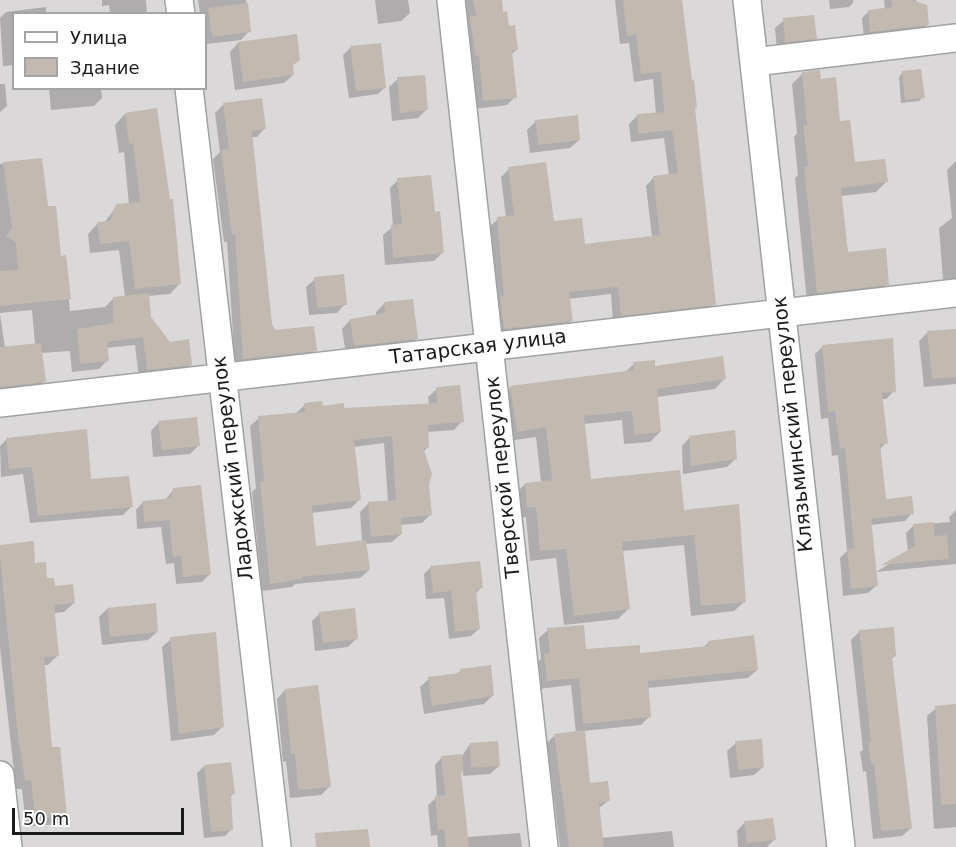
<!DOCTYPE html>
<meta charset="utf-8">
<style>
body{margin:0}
#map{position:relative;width:956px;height:847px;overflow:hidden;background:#edeae1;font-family:"DejaVu Sans",sans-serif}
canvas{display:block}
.legend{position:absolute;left:12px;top:12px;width:195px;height:78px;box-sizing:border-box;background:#fff;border:2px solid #a4a4a4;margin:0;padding:8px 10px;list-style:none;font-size:18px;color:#1b1b1b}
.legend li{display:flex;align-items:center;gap:12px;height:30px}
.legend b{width:30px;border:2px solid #a4a4a4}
.scale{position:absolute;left:12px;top:808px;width:172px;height:27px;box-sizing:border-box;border:3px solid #1b1b1b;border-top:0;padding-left:8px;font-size:18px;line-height:21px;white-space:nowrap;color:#1b1b1b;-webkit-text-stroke:4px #fff;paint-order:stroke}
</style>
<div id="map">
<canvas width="956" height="847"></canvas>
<ul class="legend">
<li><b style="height:8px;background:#fff"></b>Улица</li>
<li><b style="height:16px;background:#c2b9b0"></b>Здание</li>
</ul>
<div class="scale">50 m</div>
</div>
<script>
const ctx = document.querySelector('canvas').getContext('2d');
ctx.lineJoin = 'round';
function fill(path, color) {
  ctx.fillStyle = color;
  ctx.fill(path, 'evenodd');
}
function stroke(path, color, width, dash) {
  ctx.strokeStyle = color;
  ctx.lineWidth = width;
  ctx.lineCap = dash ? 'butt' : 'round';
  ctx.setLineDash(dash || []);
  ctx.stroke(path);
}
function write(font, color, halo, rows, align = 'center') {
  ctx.font = font + ' "DejaVu Sans",sans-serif';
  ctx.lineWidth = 4.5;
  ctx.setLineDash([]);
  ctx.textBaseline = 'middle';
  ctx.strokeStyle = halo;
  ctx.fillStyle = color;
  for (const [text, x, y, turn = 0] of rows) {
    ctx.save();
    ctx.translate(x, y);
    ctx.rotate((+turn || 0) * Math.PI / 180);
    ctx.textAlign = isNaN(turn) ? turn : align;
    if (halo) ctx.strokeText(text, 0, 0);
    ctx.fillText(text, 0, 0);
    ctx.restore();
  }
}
fill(new Path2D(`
 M 0,0 L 956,0 L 956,847 L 0,847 ZM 14,14 L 206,14 L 206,88 L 14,88 Z`), '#dad8d8');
fill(new Path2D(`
 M 102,0 L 146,0 L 147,14 L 110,14 L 109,5 L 102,6 Z
 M 198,0 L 246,0 L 249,31 L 241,40 L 206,44 L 206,14 L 200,14 Z
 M 375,0 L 408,0 L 410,13 L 401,21 L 378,24 Z
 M 465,0 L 500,0 L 502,14 L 517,49 L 511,55 L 515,97 L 507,105 L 475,109 L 462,27 L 467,21 Z
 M 615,0 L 681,0 L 714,304 L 706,313 L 613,323 L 611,294 L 568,299 L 571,321 L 563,329 L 496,337 L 489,227 L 498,219 L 506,218 L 501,177 L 509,169 L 552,223 L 583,246 L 652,237 L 646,186 L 654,177 L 669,176 L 664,138 L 631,142 L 629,124 L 637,116 L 656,114 L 653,79 L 634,82 L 629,43 L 620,44 Z
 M 829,0 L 853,0 L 853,3 L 849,7 L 830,9 Z
 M 884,0 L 916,0 L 927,25 L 920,32 L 864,39 L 862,18 L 869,11 L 885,10 Z
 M 46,7 L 46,14 L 14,14 L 14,65 L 3,66 L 0,18 L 6,12 Z
 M 784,20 L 815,38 L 807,47 L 777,50 L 775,28 Z
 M 238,43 L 299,59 L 291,67 L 293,75 L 284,83 L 235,90 L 230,52 Z
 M 379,44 L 385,87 L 378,94 L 349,98 L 343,55 L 350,48 Z
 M 902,73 L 923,97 L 919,101 L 901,103 L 899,77 Z
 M 802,74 L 819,80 L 839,123 L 854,164 L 886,182 L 876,192 L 841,196 L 847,253 L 887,284 L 877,294 L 807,302 L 795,178 L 798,175 L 794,137 L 797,133 L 792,84 Z
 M 398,79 L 426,110 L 418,118 L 392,121 L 389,87 Z
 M 0,84 L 5,84 L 7,106 L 0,112 Z
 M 49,88 L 101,88 L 102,98 L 94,106 L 51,110 Z
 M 223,105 L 265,128 L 257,137 L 251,137 L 270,324 L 274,332 L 315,350 L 307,358 L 235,367 L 227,242 L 224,242 L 213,159 L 220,152 L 215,113 Z
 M 125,114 L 180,283 L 170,294 L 147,296 L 149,317 L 169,343 L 191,364 L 183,373 L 139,378 L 135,345 L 106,348 L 107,361 L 99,369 L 72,372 L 70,351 L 41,353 L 44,381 L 36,390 L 0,394 L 0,314 L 5,348 L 35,345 L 32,310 L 0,313 L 0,164 L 41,159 L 47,208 L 60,257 L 65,257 L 70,311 L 105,307 L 113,299 L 125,297 L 119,250 L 90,253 L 88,234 L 98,223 L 104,223 L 117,206 L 129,205 L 124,152 L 119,153 L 115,125 Z
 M 536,121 L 579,140 L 570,148 L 530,153 L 527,130 Z
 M 956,161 L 956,279 L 943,279 L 939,228 L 952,218 L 947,170 Z
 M 398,180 L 434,213 L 442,253 L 434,261 L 385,265 L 383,235 L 393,227 L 390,188 Z
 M 315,279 L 345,304 L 337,313 L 309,315 L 306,287 Z
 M 384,304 L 416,339 L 408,347 L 346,354 L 342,329 L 350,320 L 376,316 L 376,312 Z
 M 956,330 L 956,384 L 924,387 L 919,341 L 927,333 Z
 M 823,346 L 894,391 L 886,399 L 881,399 L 886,443 L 879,450 L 885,500 L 912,513 L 905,521 L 870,525 L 876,586 L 868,593 L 843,596 L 840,558 L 847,551 L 838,455 L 832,456 L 828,418 L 821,419 L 815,354 Z
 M 634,364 L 725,378 L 715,389 L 657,397 L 660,432 L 650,442 L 624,444 L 622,420 L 583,424 L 590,481 L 683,511 L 745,601 L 734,611 L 691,616 L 684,545 L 622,551 L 628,609 L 618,619 L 564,625 L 556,558 L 530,561 L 526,517 L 517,518 L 515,494 L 525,484 L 541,482 L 536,437 L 507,441 L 501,398 L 511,387 L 625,372 Z
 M 437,389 L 462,421 L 454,430 L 427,432 L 428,447 L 423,452 L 430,515 L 422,523 L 400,525 L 401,534 L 392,542 L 365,544 L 369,570 L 360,578 L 295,584 L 292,587 L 262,591 L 252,492 L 256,488 L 250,426 L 259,418 L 295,414 L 305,405 L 343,409 L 429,405 L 428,397 ZM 384,443 L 388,502 L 369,503 L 360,512 L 362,542 L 314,547 L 311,513 L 351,508 L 360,499 L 353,447 Z
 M 159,422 L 199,445 L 190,454 L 153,457 L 151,431 Z
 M 690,437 L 736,458 L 727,467 L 683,474 L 682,446 Z
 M 7,439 L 90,481 L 131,507 L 123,515 L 30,523 L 23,474 L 1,477 L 0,446 Z
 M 174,489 L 210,574 L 202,582 L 176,584 L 174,563 L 166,564 L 161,527 L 137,529 L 136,510 L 143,502 L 165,500 Z
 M 956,510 L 956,564 L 876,572 L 908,552 L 906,533 L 914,525 L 950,522 L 949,517 Z
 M 0,547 L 34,565 L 53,587 L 74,603 L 64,612 L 54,613 L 58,655 L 48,665 L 44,665 L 51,749 L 66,814 L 56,824 L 26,827 L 22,789 L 16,789 L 0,648 Z
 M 431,567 L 482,587 L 475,594 L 479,629 L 471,636 L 449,639 L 444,598 L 426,599 L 424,574 Z
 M 107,609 L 157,632 L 148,640 L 102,645 L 99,617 Z
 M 320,613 L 356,639 L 348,647 L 315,651 L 312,621 Z
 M 548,630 L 585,650 L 639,654 L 703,648 L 708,643 L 757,670 L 748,678 L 647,688 L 649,717 L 641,725 L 583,731 L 588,785 L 608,801 L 598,809 L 601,838 L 672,831 L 674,847 L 560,847 L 547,743 L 555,735 L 576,733 L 571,685 L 539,689 L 536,664 L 541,659 L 539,638 Z
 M 859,632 L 895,656 L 891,659 L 911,828 L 902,836 L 873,839 L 866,771 L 863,772 L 860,752 L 863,750 L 851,640 Z
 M 171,639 L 222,727 L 214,735 L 171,741 L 162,647 Z
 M 460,671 L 493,695 L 484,704 L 424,714 L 420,687 L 429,679 L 456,675 Z
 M 285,690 L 330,786 L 321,795 L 290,798 L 286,761 L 283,762 L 277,699 Z
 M 956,706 L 956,827 L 934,829 L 927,716 L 936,708 Z
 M 736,743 L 763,767 L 754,775 L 730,778 L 727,751 Z
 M 470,744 L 499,766 L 490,774 L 463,776 L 463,771 L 460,775 L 467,837 L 520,833 L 522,847 L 438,847 L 437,835 L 431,836 L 428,805 L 437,797 L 435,765 L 442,757 L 462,756 Z
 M 204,766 L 234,793 L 230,797 L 232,829 L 225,836 L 204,838 L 197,773 Z
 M 745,822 L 774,840 L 767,847 L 738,847 L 737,831 Z`), '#0003');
fill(new Path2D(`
 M 473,0 L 502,0 L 503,12 L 507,11 L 509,26 L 515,25 L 518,50 L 512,51 L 517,98 L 483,101 L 479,55 L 475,56 L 470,17 L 476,16 Z
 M 623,0 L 682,0 L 692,80 L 694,80 L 697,107 L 695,108 L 716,305 L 621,316 L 618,287 L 569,292 L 573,321 L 504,329 L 500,296 L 504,296 L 497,217 L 514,215 L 508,167 L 546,162 L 554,221 L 582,218 L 585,244 L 660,235 L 653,176 L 678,173 L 672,130 L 638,134 L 637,114 L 664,112 L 661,72 L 641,74 L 636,35 L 627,36 Z
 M 891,0 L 912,0 L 927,5 L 929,25 L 870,32 L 868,10 L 892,7 Z
 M 248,3 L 251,32 L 212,37 L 208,8 Z
 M 814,15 L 817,39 L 785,42 L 783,18 Z
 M 297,34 L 300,60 L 293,65 L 294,75 L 243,82 L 238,42 Z
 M 381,43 L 386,88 L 356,91 L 350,46 Z
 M 921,69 L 925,98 L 905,100 L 902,71 Z
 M 820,70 L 821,79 L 836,77 L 840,121 L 850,120 L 855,162 L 885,159 L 888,182 L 841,188 L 848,252 L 886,248 L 889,285 L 817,293 L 804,167 L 808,166 L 803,125 L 807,125 L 802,72 Z
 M 425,75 L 428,110 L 400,113 L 397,77 Z
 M 262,98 L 266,129 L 252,131 L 272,324 L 275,330 L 314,326 L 317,351 L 243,359 L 235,234 L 232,235 L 221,150 L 229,149 L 223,103 Z
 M 157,108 L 170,199 L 173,199 L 181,284 L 135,289 L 129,241 L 100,244 L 97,222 L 110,221 L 116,204 L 140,202 L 133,143 L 129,144 L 125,113 Z
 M 578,115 L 580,140 L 538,145 L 535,120 Z
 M 42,158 L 48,206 L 56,206 L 61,256 L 66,255 L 71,299 L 0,306 L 0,271 L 18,270 L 16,243 L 6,236 L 12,228 L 3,162 Z
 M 431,175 L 435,212 L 440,211 L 444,253 L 393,258 L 391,225 L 402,224 L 397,178 Z
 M 344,274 L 347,305 L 317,308 L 314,277 Z
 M 149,293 L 151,317 L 170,342 L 189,339 L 192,365 L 147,370 L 143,337 L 107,342 L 109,361 L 80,364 L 77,329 L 113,323 L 113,297 Z
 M 413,299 L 418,339 L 354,346 L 350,319 L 385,313 L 384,302 Z
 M 956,329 L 956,377 L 932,379 L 927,331 Z
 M 893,338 L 896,392 L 882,393 L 888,444 L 880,444 L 886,499 L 912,496 L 914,514 L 871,519 L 878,586 L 851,589 L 847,549 L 854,548 L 845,448 L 840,449 L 835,411 L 828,412 L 822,345 Z
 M 41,343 L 46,382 L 0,387 L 0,347 Z
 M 723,356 L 726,379 L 657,389 L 661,432 L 634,435 L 632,411 L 584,416 L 591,479 L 680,470 L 684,510 L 739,504 L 746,602 L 701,606 L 694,535 L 622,542 L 630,609 L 574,616 L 566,549 L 540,551 L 536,507 L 527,508 L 525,483 L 552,480 L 546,427 L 517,432 L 510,386 L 634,370 L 633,362 L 655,360 L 655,366 Z
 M 460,385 L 464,422 L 428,425 L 429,448 L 423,448 L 432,474 L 429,485 L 432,515 L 401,518 L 402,534 L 371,537 L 368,502 L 396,500 L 392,436 L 354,440 L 361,500 L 312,506 L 316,546 L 366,540 L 370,570 L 302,577 L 302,579 L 270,584 L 260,482 L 264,481 L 258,416 L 305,412 L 304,403 L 322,401 L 323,406 L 344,403 L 344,408 L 437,403 L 436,387 Z
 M 197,417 L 200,446 L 162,450 L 158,421 Z
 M 87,429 L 91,479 L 129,476 L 133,507 L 38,516 L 32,467 L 9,469 L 6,438 Z
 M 735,430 L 737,459 L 691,466 L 689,436 Z
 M 201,485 L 211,574 L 183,577 L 181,556 L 173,557 L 169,520 L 144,522 L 143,501 L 171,498 L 173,488 Z
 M 933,522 L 935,536 L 947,535 L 949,559 L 881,565 L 915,546 L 913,524 Z
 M 34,541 L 35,563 L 46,562 L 47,578 L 54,578 L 55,586 L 73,584 L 75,603 L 54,605 L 59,656 L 44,657 L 52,747 L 60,747 L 67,815 L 35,818 L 31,780 L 25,781 L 17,728 L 0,556 L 0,545 Z
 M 480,561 L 483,588 L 476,589 L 480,629 L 455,632 L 451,591 L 433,593 L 430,566 Z
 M 156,603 L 158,632 L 110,637 L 107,608 Z
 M 355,608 L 358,639 L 323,643 L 319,612 Z
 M 584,625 L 586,649 L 640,645 L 640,653 L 708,646 L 708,641 L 754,635 L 758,670 L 648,681 L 651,717 L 583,724 L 579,678 L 547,681 L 544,654 L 550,653 L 547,628 Z
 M 894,627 L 896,656 L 892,657 L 912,828 L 881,831 L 874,764 L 871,764 L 868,743 L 871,742 L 859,630 Z
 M 216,632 L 224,727 L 179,734 L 170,637 Z
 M 491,665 L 494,696 L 432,706 L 428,677 L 460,673 L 460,669 Z
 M 318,685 L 331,787 L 298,790 L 295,754 L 291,754 L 285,689 Z
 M 956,704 L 956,804 L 941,805 L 935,706 Z
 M 585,730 L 590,783 L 608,781 L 610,801 L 599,803 L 604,847 L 569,847 L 554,734 Z
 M 762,739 L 764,767 L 738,770 L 735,741 Z
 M 498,741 L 500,766 L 471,768 L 470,743 Z
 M 462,754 L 464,772 L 461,773 L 469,847 L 446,847 L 444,829 L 438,830 L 435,796 L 445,795 L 441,756 Z
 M 231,762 L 235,794 L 231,794 L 233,830 L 211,832 L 204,765 Z
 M 773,818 L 776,840 L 747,843 L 744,821 Z
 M 368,829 L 370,847 L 316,847 L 315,833 Z`), '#c2b9b0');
const street = new Path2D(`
 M 179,0 L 181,14
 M 451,0 L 544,847
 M 747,0 L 841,847
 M 754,62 L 956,38
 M 189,88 L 277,847
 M 0,403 L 956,293
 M 0,775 L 8,847`);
stroke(street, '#a2a2a2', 30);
stroke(street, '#fff', 27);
write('20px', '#1b1b1b', '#fff', [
 ["Татарская улица",478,348,-7],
 ["Клязьминский переулок",794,424,-96],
 ["Ладожский переулок",234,468,-97],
 ["Тверской переулок",504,477,-96]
]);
</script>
